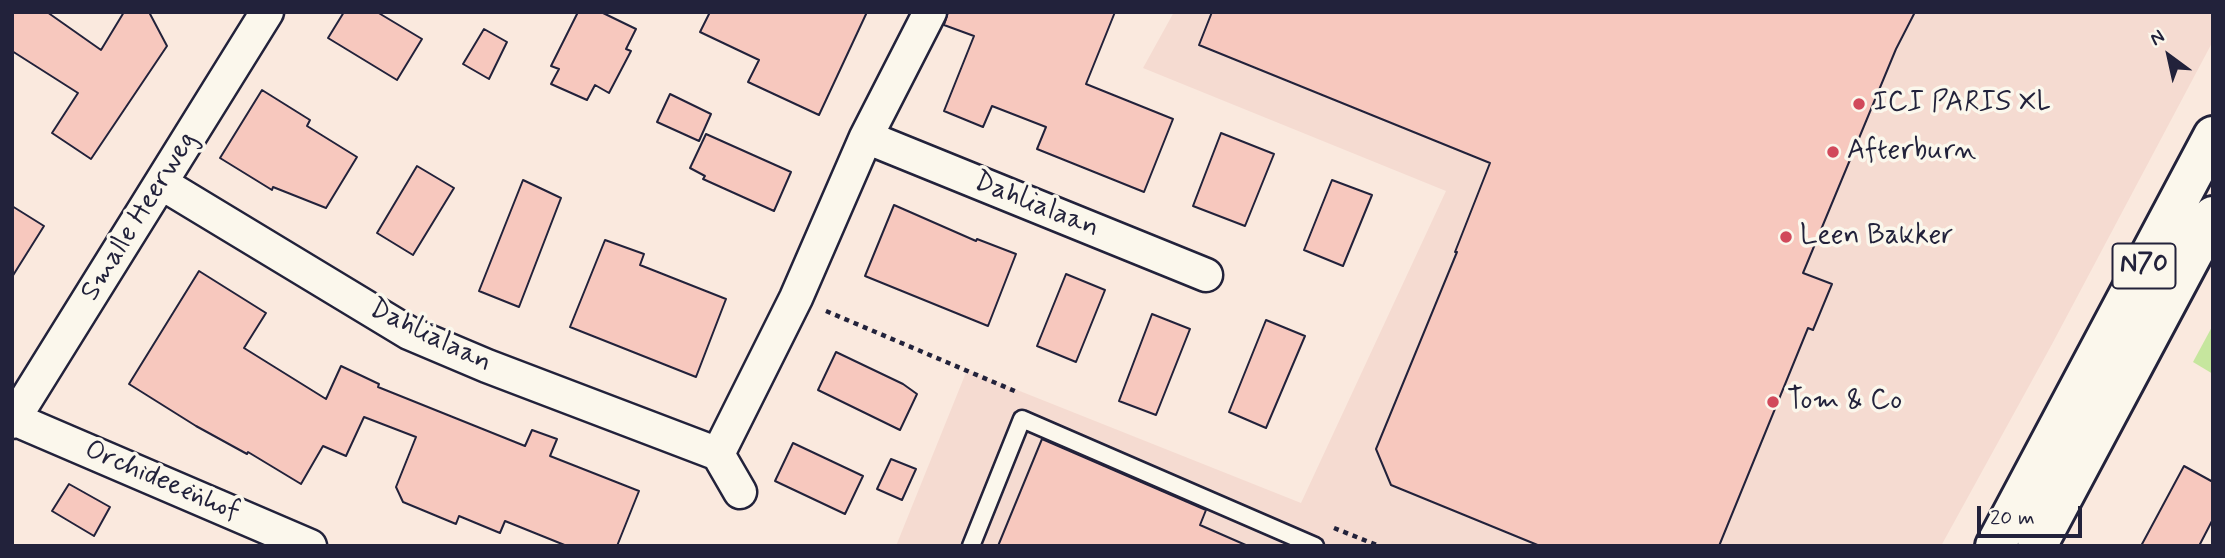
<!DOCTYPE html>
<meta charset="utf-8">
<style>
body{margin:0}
#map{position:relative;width:2225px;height:558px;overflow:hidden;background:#fae9de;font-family:Mynerve,sans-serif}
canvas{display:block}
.frame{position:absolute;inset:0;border:14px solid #22223b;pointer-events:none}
.north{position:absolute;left:2134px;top:21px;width:70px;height:70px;-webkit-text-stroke:5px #fbf7ec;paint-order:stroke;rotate:327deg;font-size:19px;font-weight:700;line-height:28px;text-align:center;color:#22223b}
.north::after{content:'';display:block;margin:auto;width:24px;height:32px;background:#22223b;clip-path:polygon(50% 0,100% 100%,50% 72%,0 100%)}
.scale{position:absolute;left:1977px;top:506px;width:105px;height:32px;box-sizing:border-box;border:4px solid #22223b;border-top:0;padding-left:9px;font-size:21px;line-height:24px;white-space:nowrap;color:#22223b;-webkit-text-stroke:5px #fbf7ec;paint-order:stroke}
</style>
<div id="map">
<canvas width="2225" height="558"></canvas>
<div class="frame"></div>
<div class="north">N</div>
<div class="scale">20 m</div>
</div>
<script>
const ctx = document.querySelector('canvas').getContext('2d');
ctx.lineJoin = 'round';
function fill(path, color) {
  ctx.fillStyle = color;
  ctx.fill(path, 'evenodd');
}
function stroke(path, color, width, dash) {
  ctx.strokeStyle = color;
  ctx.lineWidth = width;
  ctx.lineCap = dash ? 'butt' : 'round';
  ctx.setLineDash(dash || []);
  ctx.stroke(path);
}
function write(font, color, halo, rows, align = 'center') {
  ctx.font = font + ' Mynerve,sans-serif';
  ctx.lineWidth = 7;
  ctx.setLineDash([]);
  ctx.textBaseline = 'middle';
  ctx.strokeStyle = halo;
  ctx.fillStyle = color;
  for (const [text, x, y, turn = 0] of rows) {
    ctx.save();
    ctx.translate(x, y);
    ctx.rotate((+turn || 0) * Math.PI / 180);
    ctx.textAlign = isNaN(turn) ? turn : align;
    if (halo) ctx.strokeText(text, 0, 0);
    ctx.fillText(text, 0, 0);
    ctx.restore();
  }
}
fill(new Path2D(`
 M 1174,12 L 2213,12 L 2213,41 L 2051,346 L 1941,546 L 896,546 L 967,370 L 1301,503 L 1446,191 L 1143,68 Z`), '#f5dbd1');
fill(new Path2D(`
 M 2213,325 L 2213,374 L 2193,362 Z`), '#c6e69e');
const building = new Path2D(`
 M 12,12 L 47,12 L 101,50 L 124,12 L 149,12 L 167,46 L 91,159 L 52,133 L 78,93 L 12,51 Z
 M 344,12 L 377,12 L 422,39 L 397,80 L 328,38 Z
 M 578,12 L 601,12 L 636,29 L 626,49 L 631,51 L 609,93 L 595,85 L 587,100 L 551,84 L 559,69 L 551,66 Z
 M 710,12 L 867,12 L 819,115 L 748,82 L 759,60 L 700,32 Z
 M 948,12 L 1115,12 L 1086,84 L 1173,119 L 1144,192 L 1037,149 L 1046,127 L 992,106 L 983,127 L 944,111 L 974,36 L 944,25 Z
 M 1212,12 L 1915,12 L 1896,49 L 1803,273 L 1832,284 L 1813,330 L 1808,328 L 1719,546 L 1540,546 L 1391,485 L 1376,449 L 1457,252 L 1455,252 L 1490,163 L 1199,45 Z
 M 484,29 L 507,42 L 489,79 L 463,64 Z
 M 262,90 L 310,120 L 307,126 L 357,157 L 326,208 L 273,187 L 272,190 L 220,158 Z
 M 670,94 L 711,114 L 699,141 L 657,122 Z
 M 1221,133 L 1274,154 L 1245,226 L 1193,206 Z
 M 706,134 L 791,172 L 774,211 L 703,179 L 705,176 L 690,168 Z
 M 417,166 L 454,188 L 413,255 L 377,233 Z
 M 523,180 L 561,198 L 519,307 L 479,291 Z
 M 1332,180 L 1372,195 L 1343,266 L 1304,250 Z
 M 894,205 L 976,241 L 977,239 L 1016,254 L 988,326 L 865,276 Z
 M 12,206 L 44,226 L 12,277 Z
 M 605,240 L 644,254 L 640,265 L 726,299 L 696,377 L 570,327 Z
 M 199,271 L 266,313 L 244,348 L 326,399 L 341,366 L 379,384 L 378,387 L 525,446 L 532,430 L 557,439 L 550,456 L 639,491 L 617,546 L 567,546 L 505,521 L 500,533 L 459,516 L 456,524 L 403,502 L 396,487 L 416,437 L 364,417 L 346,456 L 323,446 L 301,484 L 248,452 L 247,454 L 196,426 L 129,384 Z
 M 1066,274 L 1105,290 L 1076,362 L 1037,346 Z
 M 1152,314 L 1190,329 L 1156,415 L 1119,401 Z
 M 1266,320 L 1305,336 L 1266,428 L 1229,412 Z
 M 836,352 L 903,384 L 917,394 L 900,430 L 818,390 Z
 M 1042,439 L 1206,510 L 1200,525 L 1248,546 L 998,546 Z
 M 793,443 L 863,476 L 845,514 L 775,481 Z
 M 891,459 L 916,469 L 902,500 L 877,489 Z
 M 2184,466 L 2213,482 L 2213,519 L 2199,546 L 2141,546 Z
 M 69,484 L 110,507 L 94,536 L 52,511 Z`);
fill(building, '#f7c8be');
stroke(building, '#22223b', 2);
const lane = new Path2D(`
 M 971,546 L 1022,419 L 1315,546`);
const street = new Path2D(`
 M 866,137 L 1206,275
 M 161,183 L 409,333 L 487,366 L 718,454 L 796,298 L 866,137 L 930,12
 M 14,419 L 310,546
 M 12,422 L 267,12
 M 718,454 L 740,492`);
const primary = new Path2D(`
 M 1995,546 L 2213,136
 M 2037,546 L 2213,216`);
stroke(lane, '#22223b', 21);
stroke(street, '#22223b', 37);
stroke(primary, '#22223b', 44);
stroke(new Path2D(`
 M 826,311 L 1017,392
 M 1334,528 L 1379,546`), '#22223b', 4.5, [5, 5]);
stroke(lane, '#fbf7ec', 16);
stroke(street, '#fbf7ec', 32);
stroke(primary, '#fbf7ec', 38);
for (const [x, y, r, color] of [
 [1859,104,7,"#d1495b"],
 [1833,152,7,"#d1495b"],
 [1786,237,7,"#d1495b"],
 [1773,402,7,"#d1495b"]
]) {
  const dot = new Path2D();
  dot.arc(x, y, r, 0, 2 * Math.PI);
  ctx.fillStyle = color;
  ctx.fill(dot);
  stroke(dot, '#fbf7ec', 2.5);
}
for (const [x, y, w] of [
 [2144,266,63]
]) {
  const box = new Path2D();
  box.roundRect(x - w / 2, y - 22.5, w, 45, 5);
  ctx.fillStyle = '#fbf7ec';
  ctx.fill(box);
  stroke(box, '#22223b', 2);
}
write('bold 26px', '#22223b', null, [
 ["N70",2144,266]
]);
write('28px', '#22223b', '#fbf7ec', [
 ["ICI PARIS XL",1873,104],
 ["Afterburn",1847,152],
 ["Leen Bakker",1800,237],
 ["Tom & Co",1787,402]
], 'left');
write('28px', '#22223b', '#fbf7ec', [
 ["Dahlialaan",1036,206,22],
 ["Smalle Heerweg",140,217,-58],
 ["Dahlialaan",430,337,26],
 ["Orchideeënhof",162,482,23]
]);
</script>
